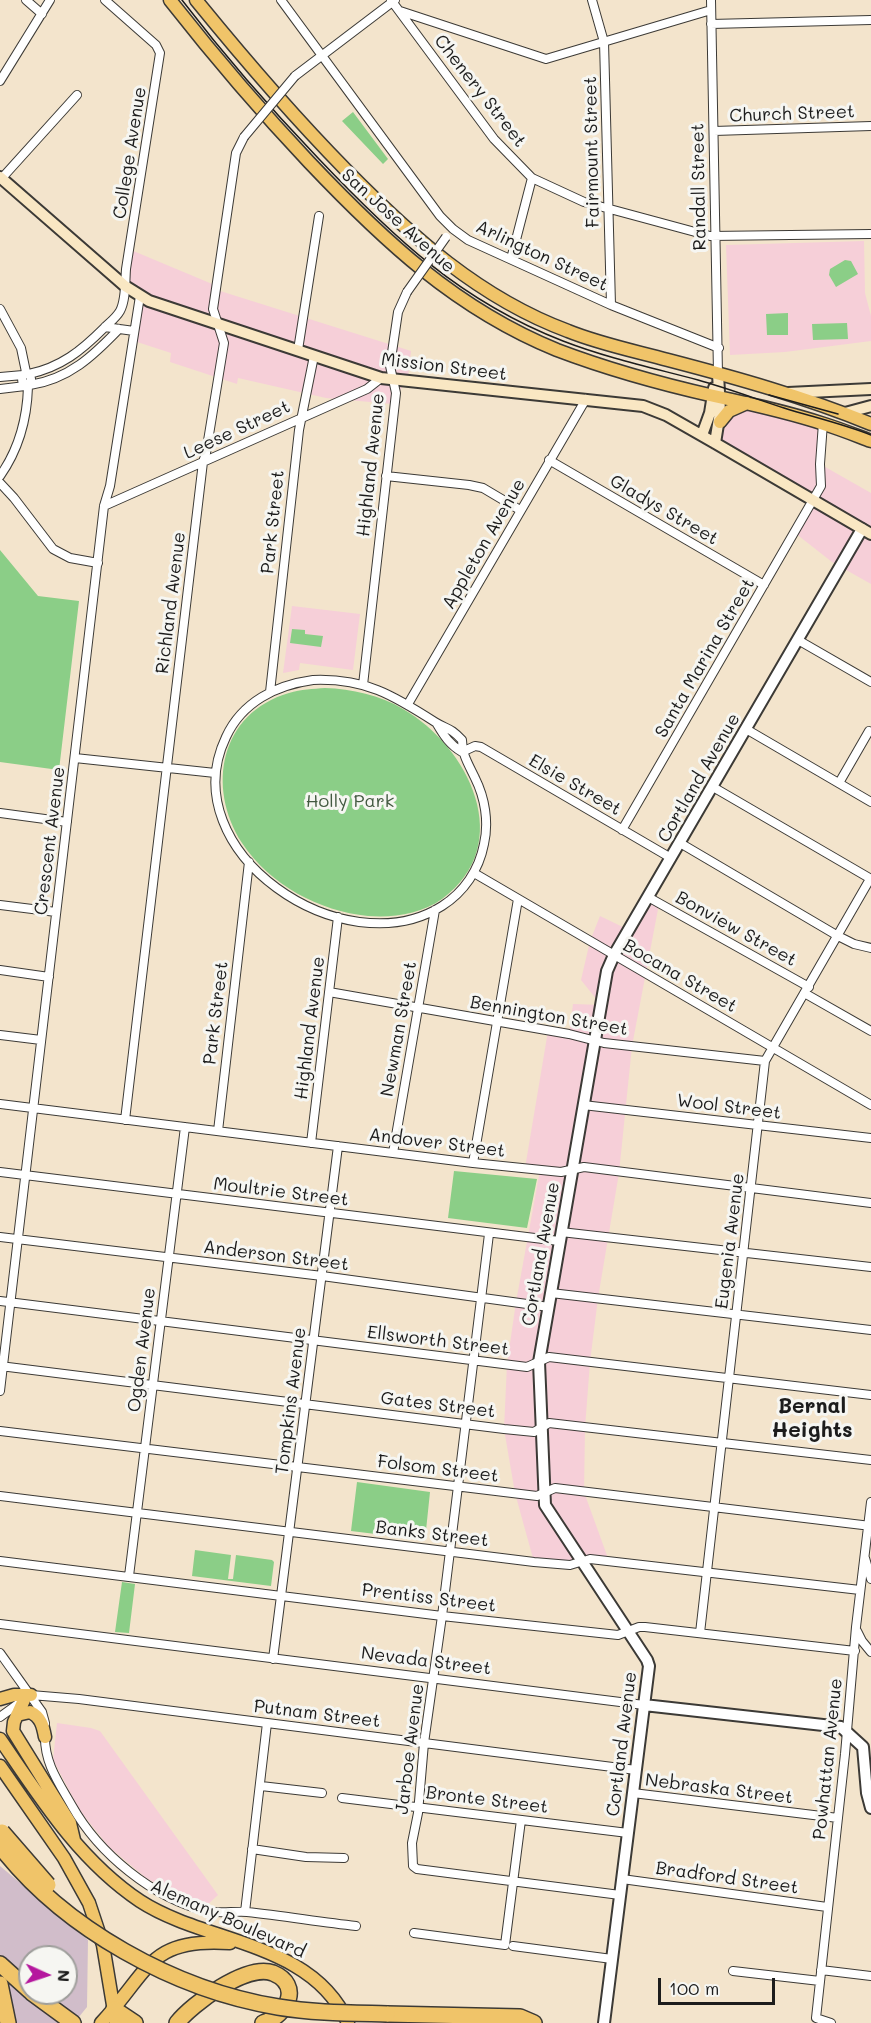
<!DOCTYPE html>
<style>
body{margin:0}
#map{position:relative;width:871px;height:2023px;overflow:hidden;background:#f3e4cc;font-family:Mali,sans-serif}
canvas{display:block}
.north{position:absolute;left:18px;top:1945px;width:60px;height:60px;box-sizing:border-box;background:#f6f6f2;border:2px solid #9f9f9c;border-radius:50%;rotate:93deg;font-size:16px;font-weight:700;line-height:24px;text-align:center;color:#1c1c1c}
.north::after{content:'';display:block;margin:auto;width:21px;height:27px;background:#b5179e;clip-path:polygon(50% 0,100% 100%,50% 72%,0 100%)}
.scale{position:absolute;left:658px;top:1978px;width:117px;height:27px;box-sizing:border-box;border:3px solid #1c1c1c;border-top:0;padding-left:8px;font-size:18px;line-height:21px;white-space:nowrap;color:#1c1c1c;-webkit-text-stroke:4px #f6f6f2;paint-order:stroke}
</style>
<div id="map">
<canvas width="871" height="2023"></canvas>
<div class="north">N</div>
<div class="scale">100 m</div>
</div>
<script>
const ctx = document.querySelector('canvas').getContext('2d');
ctx.lineJoin = 'round';
function fill(path, color) {
  ctx.fillStyle = color;
  ctx.fill(path, 'evenodd');
}
function stroke(path, color, width, dash) {
  ctx.strokeStyle = color;
  ctx.lineWidth = width;
  ctx.lineCap = dash ? 'butt' : 'round';
  ctx.setLineDash(dash || []);
  ctx.stroke(path);
}
function write(font, color, halo, rows, align = 'center') {
  ctx.font = font + ' Mali,sans-serif';
  ctx.lineWidth = 6;
  ctx.setLineDash([]);
  ctx.textBaseline = 'middle';
  ctx.strokeStyle = halo;
  ctx.fillStyle = color;
  for (const [text, x, y, turn = 0] of rows) {
    ctx.save();
    ctx.translate(x, y);
    ctx.rotate((+turn || 0) * Math.PI / 180);
    ctx.textAlign = isNaN(turn) ? turn : align;
    if (halo) ctx.strokeText(text, 0, 0);
    ctx.fillText(text, 0, 0);
    ctx.restore();
  }
}
fill(new Path2D(`
 M 864,241 L 865,293 L 871,316 L 871,341 L 785,352 L 730,355 L 726,245 Z
 M 131,250 L 217,286 L 217,290 L 411,351 L 408,377 L 392,404 L 326,398 L 238,378 L 237,384 L 170,362 L 171,353 L 134,341 L 141,299 L 126,288 Z
 M 747,403 L 819,423 L 820,464 L 871,493 L 871,584 L 832,562 L 795,533 L 813,501 L 715,443 L 720,422 Z
 M 292,606 L 360,614 L 353,670 L 300,663 L 299,670 L 283,673 Z
 M 648,897 L 659,904 L 632,1046 L 619,1173 L 598,1298 L 590,1362 L 585,1428 L 584,1492 L 609,1561 L 590,1559 L 570,1565 L 534,1562 L 515,1493 L 504,1429 L 507,1364 L 516,1302 L 540,1170 L 525,1168 L 548,1031 L 569,1034 L 573,1004 L 601,1005 L 581,980 L 590,941 L 600,916 L 629,930 Z
 M 57,1723 L 91,1728 L 100,1731 L 218,1895 L 206,1906 L 177,1895 L 146,1878 L 109,1847 L 80,1811 L 53,1760 Z`), '#f6cfd8');
fill(new Path2D(`
 M 0,1866 L 88,1940 L 87,2007 L 74,2023 L 0,2023 ZM 30,1957 L 66,1957 L 66,1993 L 30,1993 Z`), '#d1bdca');
fill(new Path2D(`
 M 353,112 L 388,159 L 383,164 L 342,121 Z
 M 845,260 L 851,261 L 858,274 L 836,287 L 829,275 L 830,269 Z
 M 788,313 L 788,335 L 767,335 L 766,314 Z
 M 847,323 L 848,339 L 813,340 L 812,324 Z
 M 0,550 L 38,596 L 79,601 L 59,770 L 0,762 Z
 M 292,629 L 305,630 L 305,634 L 323,636 L 321,647 L 290,643 Z
 M 325,688 C 352,689 380,695 403,709 C 469,747 517,844 442,899 C 421,914 393,918 368,916 C 319,911 270,885 242,843 C 206,787 220,713 289,693 C 301,689 313,689 325,688 Z
 M 454,1171 L 537,1179 L 527,1228 L 448,1218 Z
 M 357,1482 L 430,1492 L 425,1540 L 351,1531 Z
 M 195,1550 L 231,1555 L 228,1579 L 233,1579 L 236,1555 L 272,1560 L 274,1562 L 271,1586 L 192,1576 Z
 M 122,1582 L 135,1584 L 129,1633 L 115,1632 Z`), '#8bce87');
const minor = new Path2D(`
 M 26,0 L 42,14
 M 281,0 L 440,216 L 453,229 L 468,240 L 611,305 L 719,348
 M 391,0 L 494,139 L 532,178 L 584,202 L 710,236 L 871,234
 M 592,0 L 604,42 L 611,305
 M 711,0 L 718,373
 M 400,11 L 546,59 L 711,10
 M 711,24 L 871,20
 M 295,76 L 395,0
 M 0,81 L 50,0
 M 714,131 L 871,126
 M 2,178 L 77,95
 M 511,259 L 532,178
 M 0,309 L 21,348 L 26,372
 M 105,327 L 134,331
 M 298,350 L 319,216
 M 26,372 L 30,375 L 31,379 L 28,387 L 25,386 C 21,382 21,376 26,372 Z
 M 29,374 C 61,367 81,351 104,328 C 109,323 116,318 120,311 C 126,300 125,282 126,269 L 160,53 L 156,45 L 105,0
 M 0,377 L 23,375
 M 30,385 C 69,379 93,356 119,329
 M 0,389 L 25,386
 M 549,460 L 764,585
 M 0,476 C 19,449 27,420 28,387
 M 386,476 L 469,485 L 483,488 L 520,510
 M 0,483 L 14,498 L 53,549 L 70,558 L 98,563
 M 104,506 L 367,389 L 381,378
 M 798,640 L 871,682
 M 313,680 C 365,678 393,695 435,722 C 448,730 450,727 462,740 C 462,755 469,765 475,778 C 485,798 489,822 484,844 C 479,870 464,892 442,906 C 344,968 171,852 226,737 C 242,702 276,685 313,680 Z
 M 363,685 L 396,393 L 390,366 L 398,312 L 407,292
 M 270,692 L 299,430 L 314,356
 M 408,704 L 586,399
 M 437,724 C 444,736 450,745 462,752
 M 746,729 L 871,802
 M 462,752 L 475,746 L 481,747 L 671,858
 M 75,758 L 215,773
 M 839,783 L 869,731
 M 713,787 L 871,879
 M 0,813 L 67,822
 M 622,830 L 821,486 L 820,464 L 823,423
 M 680,843 L 838,936 L 854,944 L 871,948
 M 474,873 L 871,1105
 M 648,897 L 809,987
 M 0,905 L 56,912
 M 0,970 L 49,977
 M 329,992 L 569,1034 L 604,1043 L 765,1061
 M 806,994 L 871,1031
 M 0,1035 L 41,1040
 M 0,1104 L 473,1163 L 561,1172 L 584,1167 L 871,1203
 M 583,1105 L 871,1138
 M 125,1120 L 203,462 L 206,453 L 224,343 L 213,309 L 236,153 L 244,137
 M 218,1131 L 249,862
 M 311,1143 L 338,917
 M 393,1153 L 435,910
 M 473,1163 L 518,899
 M 0,1172 L 559,1241
 M 561,1232 L 871,1267
 M 489,1234 L 442,1616 L 424,1743 L 418,1813 L 412,1843 L 413,1866 L 417,1869 L 620,1895
 M 0,1237 L 322,1276 L 549,1307
 M 551,1293 L 871,1330
 M 0,1301 L 527,1367 L 549,1357 L 871,1395
 M 0,1366 L 504,1429 L 534,1432 L 549,1423 L 871,1460
 M 0,1391 L 104,506 L 110,486 L 140,296
 M 0,1431 L 537,1496 L 555,1488 L 871,1526
 M 0,1496 L 534,1562 L 570,1565 L 590,1559 L 860,1590
 M 865,1558 L 871,1579
 M 0,1561 L 442,1616 L 618,1635 L 639,1627 L 645,1627 L 855,1651
 M 129,1576 L 185,1127
 M 0,1624 L 644,1705
 M 857,1631 L 862,1641 L 871,1652
 M 700,1633 L 765,1061 L 870,879
 M 0,1653 L 42,1712 L 45,1723
 M 273,1659 L 338,1146
 M 31,1695 L 79,1699 L 636,1770
 M 0,1717 L 22,1701
 M 45,1735 C 44,1763 59,1783 72,1806 C 99,1854 153,1898 206,1911 C 219,1914 234,1911 247,1912 C 284,1916 320,1922 356,1926
 M 261,1786 L 322,1793
 M 633,1793 L 838,1818
 M 342,1798 L 628,1833
 M 252,1849 L 306,1857 L 344,1858
 M 622,1879 L 827,1907
 M 245,1912 L 267,1723
 M 414,1933 L 505,1945 L 521,1820
 M 513,1946 L 612,1959
 M 821,1970 L 871,1976
 M 733,1971 L 820,1981
 M 831,2023 L 816,2018 L 845,1754 L 856,1627 L 871,1502`);
const tertiary = new Path2D(`
 M 644,1705 L 841,1727 L 863,1747 L 867,1793 L 871,1808
 M 604,2023 L 649,1666 L 647,1660 L 545,1505 L 539,1362 L 607,971 L 614,955 L 862,529`);
const secondary = new Path2D(`
 M 0,177 L 125,286 L 149,301 L 381,378 L 643,406 L 666,415 L 715,443 L 871,534
 M 788,393 L 871,389
 M 845,413 L 871,406
 M 702,435 L 710,413 L 714,388
 M 715,443 L 720,412 L 718,373`);
const primary = new Path2D(`
 M 170,0 C 214,56 260,110 309,162 C 383,240 456,309 557,350 C 607,369 661,384 714,396 C 751,404 788,412 824,424 C 840,429 855,435 871,441
 M 196,0 C 244,59 293,116 346,170 C 411,236 479,298 568,331 C 600,344 635,351 668,360 C 737,378 805,397 871,424
 M 720,422 L 729,411 L 747,403
 M 0,1699 L 14,1695 L 31,1695
 M 24,1700 L 14,1722 L 13,1731 L 70,1823 L 74,1840
 M 17,1715 L 30,1712 C 41,1717 43,1726 45,1737
 M 0,1739 C 41,1799 79,1860 140,1901 C 206,1944 312,1941 348,2023
 M 0,1766 L 64,1858 L 89,1903 L 103,1945 L 116,2023
 M 101,2023 C 149,1972 148,1937 230,1943`);
const motorway = new Path2D(`
 M 0,1964 L 30,1991
 M 0,1984 L 8,2023
 M 32,1993 L 73,2023
 M 114,2009 L 135,2023
 M 387,2014 L 520,2017 L 534,2023
 M 177,2023 C 192,2004 247,1963 273,1973 C 302,1985 288,2015 263,2023`);
stroke(minor, '#3c3a36', 10);
stroke(tertiary, '#3c3a36', 14);
stroke(secondary, '#3c3a36', 14);
stroke(primary, '#3c3a36', 15);
stroke(motorway, '#3c3a36', 18);
stroke(minor, '#fff', 8);
stroke(tertiary, '#fff', 10);
stroke(secondary, '#f9e7c3', 10);
stroke(primary, '#f0c469', 12);
stroke(motorway, '#f0c469', 15);
stroke(new Path2D(`
 M 182,0 C 224,55 270,108 318,158 C 393,237 460,301 563,341 C 607,358 653,368 698,380 C 727,388 756,399 784,408 C 813,417 843,424 871,435
 M 769,395 L 838,414`), '#1c1c1c', 1.5);
const minorBridge = new Path2D(`
 M 244,137 L 295,76
 M 407,292 L 446,237`);
const motorwayBridge = new Path2D(`
 M 2,1832 L 48,1885
 M 0,1846 C 64,1929 175,1990 278,2007 C 314,2013 351,2013 387,2014`);
stroke(minorBridge, '#3c3a36', 10, []);
stroke(motorwayBridge, '#3c3a36', 18, []);
stroke(minorBridge, '#fff', 8);
stroke(motorwayBridge, '#f0c469', 15);
write('18px', '#1c1c1c', '#f6f6f2', [
 ["Chenery Street",480,91,52],
 ["Church Street",792,114,-2],
 ["Fairmount Street",592,152,-91],
 ["College Avenue",130,153,-81],
 ["Randall Street",699,187,-91],
 ["San Jose Avenue",398,221,42],
 ["Arlington Street",542,256,25],
 ["Mission Street",444,367,7],
 ["Leese Street",237,430,-25],
 ["Highland Avenue",371,465,-84],
 ["Gladys Street",664,510,30],
 ["Park Street",273,522,-84],
 ["Appleton Avenue",484,544,-60],
 ["Richland Avenue",171,603,-83],
 ["Santa Marina Street",705,658,-60],
 ["Cortland Avenue",699,778,-60],
 ["Elsie Street",575,785,30],
 ["Crescent Avenue",50,841,-83],
 ["Bonview Street",736,929,29],
 ["Bocana Street",680,976,30],
 ["Park Street",216,1013,-83],
 ["Bennington Street",549,1016,10],
 ["Highland Avenue",310,1028,-83],
 ["Newman Street",399,1029,-80],
 ["Wool Street",729,1107,7],
 ["Andover Street",437,1143,7],
 ["Moultrie Street",281,1192,7],
 ["Eugenia Avenue",730,1241,-83],
 ["Cortland Avenue",541,1254,-80],
 ["Anderson Street",276,1256,7],
 ["Ellsworth Street",438,1341,7],
 ["Ogden Avenue",142,1350,-83],
 ["Tompkins Avenue",291,1401,-83],
 ["Gates Street",438,1405,7],
 ["Folsom Street",438,1469,7],
 ["Banks Street",432,1534,7],
 ["Prentiss Street",429,1598,7],
 ["Nevada Street",426,1661,7],
 ["Putnam Street",317,1714,7],
 ["Cortland Avenue",622,1744,-83],
 ["Jarboe Avenue",410,1749,-83],
 ["Powhattan Avenue",828,1759,-84],
 ["Nebraska Street",719,1789,7],
 ["Bronte Street",487,1800,7],
 ["Bradford Street",727,1878,8],
 ["Alemany Boulevard",228,1919,24]
]);
write('18px', '#435a41', '#f6f6f2', [
 ["Holly Park",350,801]
]);
write('bold 21px', '#1c1c1c', '#f6f6f2', [
 ["Bernal",812,1407],
 ["Heights",812,1431]
]);
</script>
